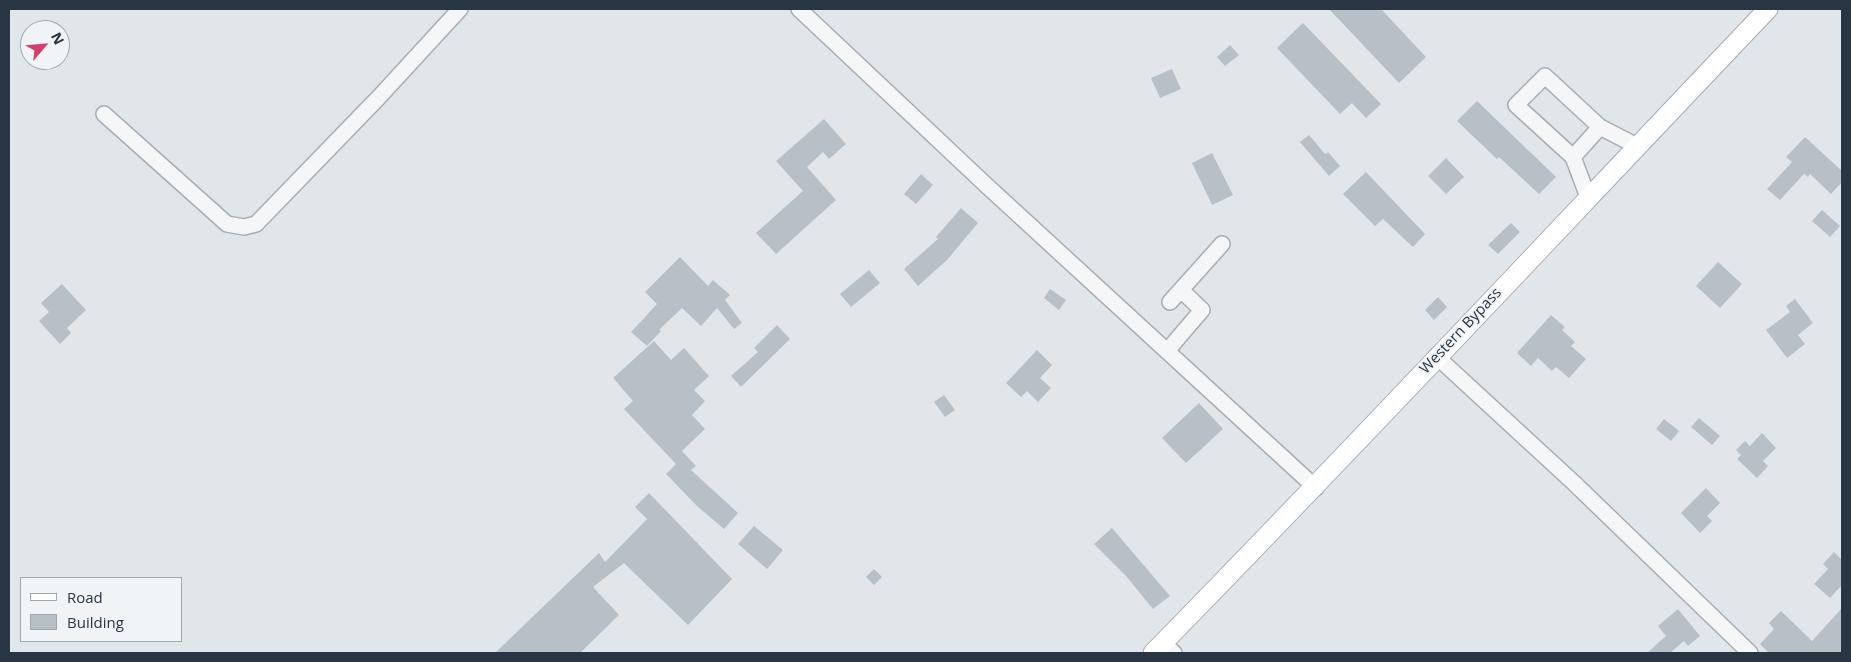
<!DOCTYPE html>
<style>
body{margin:0}
#map{position:relative;width:1851px;height:662px;overflow:hidden;background:#e1e6ea;font-family:"Open Sans",sans-serif}
canvas{display:block}
.frame{position:absolute;inset:0;border:10px solid #283542;pointer-events:none}
.legend{position:absolute;left:20px;top:577px;width:162px;height:65px;box-sizing:border-box;background:#f0f4f7;border:1px solid #a0a8af;margin:0;padding:6px 9px;list-style:none;font-size:15px;color:#283542}
.legend li{display:flex;align-items:center;gap:10px;height:25px}
.legend b{width:25px;border:1px solid #a0a8af}
.north{position:absolute;left:20px;top:20px;width:50px;height:50px;box-sizing:border-box;background:#f0f4f7;border:1px solid #a0a8af;border-radius:50%;rotate:63deg;font-size:14px;font-weight:700;line-height:20px;text-align:center;color:#283542}
.north::after{content:'';display:block;margin:auto;width:18px;height:22px;background:#d4406b;clip-path:polygon(50% 0,100% 100%,50% 72%,0 100%)}
</style>
<div id="map">
<canvas width="1851" height="662"></canvas>
<div class="frame"></div>
<ul class="legend">
<li><b style="height:6px;background:#fff"></b>Road</li>
<li><b style="height:14px;background:#b7c0c7"></b>Building</li>
</ul>
<div class="north">N</div>
</div>
<script>
const ctx = document.querySelector('canvas').getContext('2d');
ctx.lineJoin = 'round';
function fill(path, color) {
  ctx.fillStyle = color;
  ctx.fill(path, 'evenodd');
}
function stroke(path, color, width, dash) {
  ctx.strokeStyle = color;
  ctx.lineWidth = width;
  ctx.lineCap = dash ? 'butt' : 'round';
  ctx.setLineDash(dash || []);
  ctx.stroke(path);
}
function write(font, color, halo, rows, align = 'center') {
  ctx.font = font + ' "Open Sans",sans-serif';
  ctx.lineWidth = 4;
  ctx.setLineDash([]);
  ctx.textBaseline = 'middle';
  ctx.strokeStyle = halo;
  ctx.fillStyle = color;
  for (const [text, x, y, turn = 0] of rows) {
    ctx.save();
    ctx.translate(x, y);
    ctx.rotate((+turn || 0) * Math.PI / 180);
    ctx.textAlign = isNaN(turn) ? turn : align;
    if (halo) ctx.strokeText(text, 0, 0);
    ctx.fillText(text, 0, 0);
    ctx.restore();
  }
}
fill(new Path2D(`
 M 1329,9 L 1381,9 L 1426,57 L 1399,83 Z
 M 1303,23 L 1381,104 L 1366,118 L 1352,103 L 1340,114 L 1277,48 Z
 M 1230,45 L 1239,55 L 1225,66 L 1217,57 Z
 M 1172,69 L 1181,89 L 1160,98 L 1151,78 Z
 M 1477,101 L 1556,177 L 1539,194 L 1499,157 L 1497,159 L 1457,121 Z
 M 824,119 L 846,144 L 829,159 L 823,152 L 807,167 L 836,200 L 776,254 L 756,233 L 803,191 L 776,161 Z
 M 1309,135 L 1325,154 L 1328,152 L 1340,166 L 1329,176 L 1300,142 Z
 M 1805,137 L 1842,171 L 1842,182 L 1831,194 L 1810,174 L 1808,177 L 1804,174 L 1780,200 L 1767,189 L 1792,162 L 1786,157 Z
 M 1212,153 L 1233,195 L 1212,205 L 1192,163 Z
 M 1446,158 L 1464,177 L 1446,194 L 1428,176 Z
 M 1366,172 L 1425,234 L 1413,247 L 1383,219 L 1375,226 L 1343,194 Z
 M 921,174 L 933,185 L 916,204 L 904,194 Z
 M 961,208 L 978,223 L 947,260 L 918,286 L 904,269 L 938,239 L 936,237 Z
 M 1822,210 L 1840,226 L 1830,237 L 1812,221 Z
 M 1511,223 L 1520,232 L 1498,254 L 1488,245 Z
 M 680,257 L 708,286 L 713,280 L 730,295 L 725,300 L 742,323 L 734,329 L 717,308 L 701,326 L 682,308 L 659,330 L 661,331 L 647,346 L 631,332 L 657,304 L 645,292 Z
 M 1718,262 L 1742,284 L 1720,308 L 1696,286 Z
 M 869,270 L 880,283 L 851,307 L 840,294 Z
 M 62,284 L 86,310 L 67,328 L 71,333 L 60,344 L 39,321 L 49,312 L 41,303 Z
 M 1050,289 L 1066,300 L 1059,310 L 1044,298 Z
 M 1438,297 L 1447,307 L 1434,320 L 1425,310 Z
 M 1795,299 L 1813,323 L 1798,335 L 1805,344 L 1787,358 L 1766,330 L 1790,312 L 1786,306 Z
 M 1551,315 L 1565,327 L 1562,330 L 1575,342 L 1571,346 L 1586,359 L 1569,378 L 1556,367 L 1552,371 L 1538,358 L 1531,366 L 1517,353 Z
 M 777,325 L 790,339 L 741,387 L 731,376 L 758,352 L 754,348 Z
 M 654,341 L 671,360 L 684,348 L 709,376 L 694,390 L 705,401 L 692,415 L 705,429 L 682,451 L 696,466 L 691,470 L 738,513 L 724,529 L 697,506 L 666,474 L 676,464 L 624,409 L 633,401 L 613,378 Z
 M 1037,350 L 1052,365 L 1040,378 L 1051,388 L 1038,402 L 1027,391 L 1021,397 L 1006,383 Z
 M 944,395 L 955,410 L 945,417 L 934,402 Z
 M 1199,403 L 1223,429 L 1186,463 L 1162,438 Z
 M 1699,418 L 1720,436 L 1712,445 L 1691,427 Z
 M 1664,419 L 1679,431 L 1671,441 L 1656,429 Z
 M 1762,433 L 1776,448 L 1763,461 L 1768,466 L 1757,478 L 1737,459 L 1741,455 L 1736,450 L 1745,441 L 1750,446 Z
 M 1706,488 L 1720,503 L 1707,516 L 1712,521 L 1700,533 L 1681,513 Z
 M 649,493 L 732,579 L 688,625 L 624,563 L 593,587 L 619,615 L 580,653 L 495,653 L 599,553 L 605,562 L 647,519 L 635,507 Z
 M 754,526 L 783,550 L 767,569 L 738,544 Z
 M 1112,528 L 1170,596 L 1153,609 L 1126,576 L 1094,544 Z
 M 1834,552 L 1842,560 L 1842,585 L 1830,598 L 1814,584 L 1828,569 L 1823,564 Z
 M 874,569 L 882,577 L 874,585 L 866,577 Z
 M 1842,608 L 1842,653 L 1769,653 L 1760,644 L 1774,629 L 1769,623 L 1781,611 L 1812,641 Z
 M 1678,609 L 1700,636 L 1688,646 L 1684,641 L 1670,653 L 1647,653 L 1666,636 L 1658,626 Z`), '#b7c0c7');
const minor = new Path2D(`
 M 799,9 L 986,185 L 1316,488
 M 104,114 L 227,224 L 244,227 L 256,224 L 380,96 L 460,9
 M 1573,157 L 1600,127
 M 1588,197 L 1573,157 L 1516,105 L 1545,76 L 1600,127 L 1637,146
 M 1170,302 L 1222,244
 M 1167,351 L 1202,310 L 1181,290
 M 1436,356 L 1574,483 L 1750,653
 M 1163,643 L 1174,653`);
const major = new Path2D(`
 M 1153,653 C 1361,441 1563,224 1768,9`);
stroke(minor, '#a6adb4', 18);
stroke(major, '#9facb6', 21);
stroke(minor, '#f4f6f8', 15);
stroke(major, '#fff', 19);
write('15px', '#283542', '#f0f4f7', [
 ["Western Bypass",1461,331,-47]
]);
</script>
